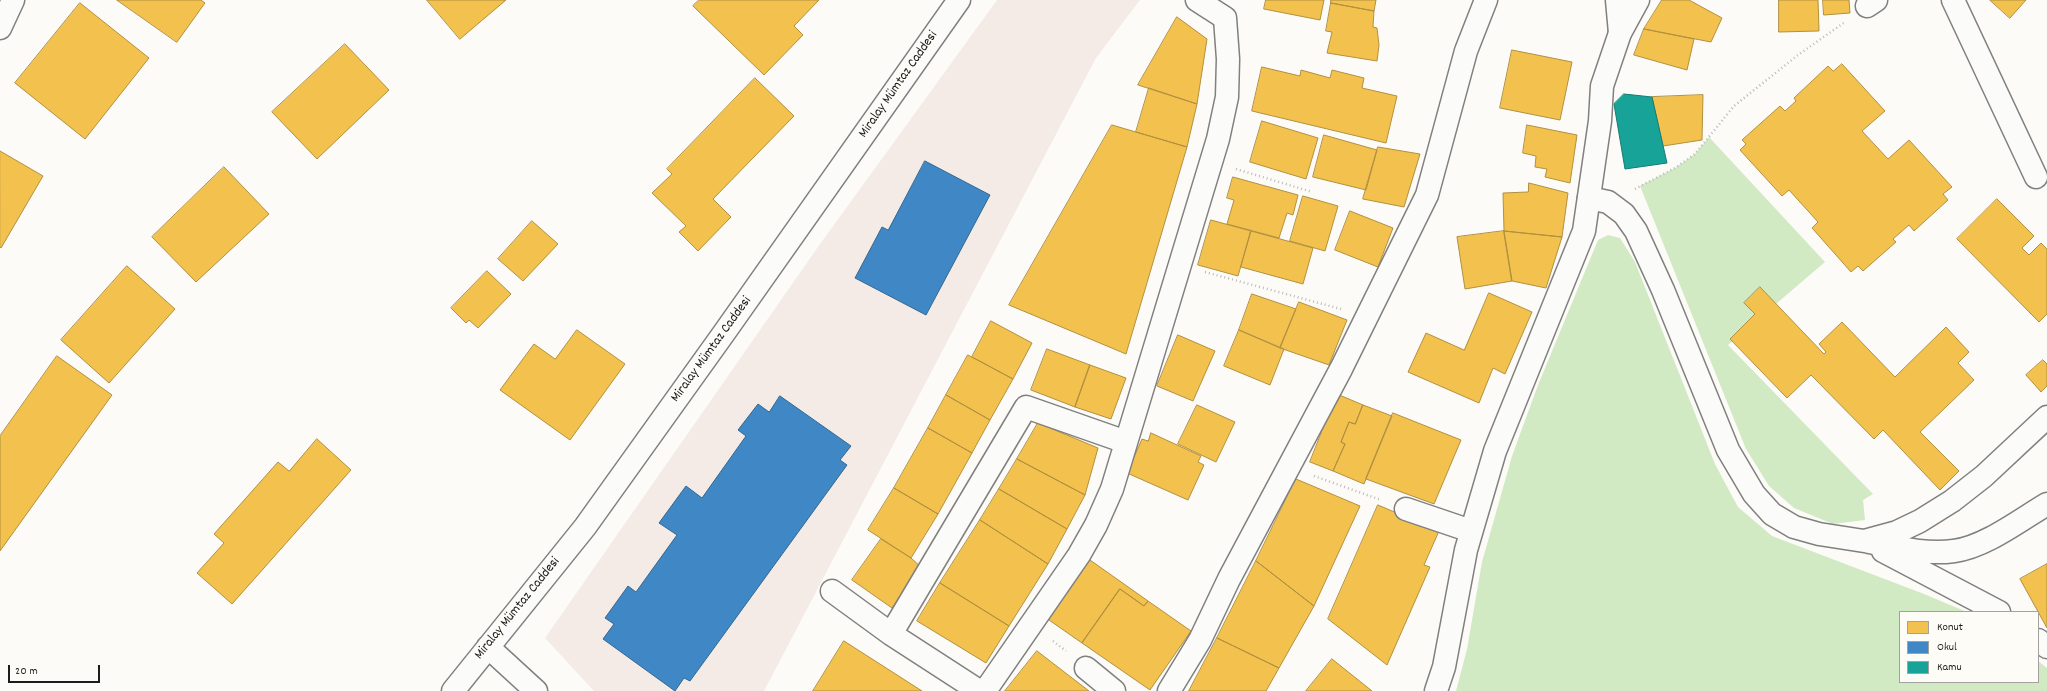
<!DOCTYPE html>
<meta charset="utf-8">
<style>
body{margin:0}
#map{position:relative;width:2047px;height:691px;overflow:hidden;background:#fcfbf8;font-family:Dekko,sans-serif}
canvas{display:block}
.legend{position:absolute;left:1899px;top:611px;width:140px;height:72px;box-sizing:border-box;background:#fdfcf7;border:1px solid #a3a29f;margin:0;padding:5px 7px;list-style:none;font-size:12px;color:#1c1c1c}
.legend li{display:flex;align-items:center;gap:8px;height:20px}
.legend b{width:20px;border:1px solid #a3a29f}
.scale{position:absolute;left:8px;top:665px;width:92px;height:18px;box-sizing:border-box;border:2px solid #1c1c1c;border-top:0;padding-left:5px;font-size:12px;line-height:14px;white-space:nowrap;color:#1c1c1c;-webkit-text-stroke:3px #fdfcf7;paint-order:stroke}
</style>
<div id="map">
<canvas width="2047" height="691"></canvas>
<ul class="legend">
<li><b style="height:11px;background:#f2c14e"></b>Konut</li>
<li><b style="height:11px;background:#3f88c5"></b>Okul</li>
<li><b style="height:11px;background:#17a398"></b>Kamu</li>
</ul>
<div class="scale">20 m</div>
</div>
<script>
const ctx = document.querySelector('canvas').getContext('2d');
ctx.lineJoin = 'round';
function fill(path, color) {
  ctx.fillStyle = color;
  ctx.fill(path, 'evenodd');
}
function stroke(path, color, width, dash) {
  ctx.strokeStyle = color;
  ctx.lineWidth = width;
  ctx.lineCap = dash ? 'butt' : 'round';
  ctx.setLineDash(dash || []);
  ctx.stroke(path);
}
function write(font, color, halo, rows, align = 'center') {
  ctx.font = font + ' Dekko,sans-serif';
  ctx.lineWidth = 4;
  ctx.setLineDash([]);
  ctx.textBaseline = 'middle';
  ctx.strokeStyle = halo;
  ctx.fillStyle = color;
  for (const [text, x, y, turn = 0] of rows) {
    ctx.save();
    ctx.translate(x, y);
    ctx.rotate((+turn || 0) * Math.PI / 180);
    ctx.textAlign = isNaN(turn) ? turn : align;
    if (halo) ctx.strokeText(text, 0, 0);
    ctx.fillText(text, 0, 0);
    ctx.restore();
  }
}
fill(new Path2D(`
 M 997,0 L 1140,0 L 1096,58 L 764,691 L 594,691 L 545,638 L 820,244 Z`), '#f5ebe6');
fill(new Path2D(`
 M 1709,137 L 1825,262 L 1728,345 L 1873,494 L 1863,500 L 1865,520 L 1833,524 L 1794,508 L 1769,486 L 1746,449 L 1640,186 L 1675,168 L 1695,154 Z
 M 1608,235 L 1620,238 L 1635,262 L 1715,464 L 1738,507 L 1772,536 L 1924,594 L 1967,612 L 1900,612 L 1900,682 L 2038,682 L 2038,661 L 2047,668 L 2047,691 L 1456,691 L 1467,649 L 1482,562 L 1512,456 L 1538,385 L 1598,240 Z`), '#d2eac4');
const homes = new Path2D(`
 M 117,0 L 201,0 L 205,3 L 177,42 Z
 M 427,0 L 506,0 L 460,39 Z
 M 699,0 L 819,0 L 794,26 L 803,35 L 764,75 L 693,6 Z
 M 1266,0 L 1324,0 L 1320,20 L 1264,9 Z
 M 1331,0 L 1376,0 L 1374,11 L 1331,3 Z
 M 1662,0 L 1689,0 L 1722,18 L 1711,42 L 1644,29 Z
 M 1779,0 L 1818,0 L 1819,31 L 1779,32 Z
 M 1823,0 L 1849,0 L 1850,13 L 1824,15 Z
 M 1990,0 L 2026,0 L 2010,18 Z
 M 80,3 L 149,58 L 85,139 L 15,83 Z
 M 1331,3 L 1374,11 L 1373,27 L 1377,28 L 1379,45 L 1377,61 L 1327,53 L 1332,32 L 1326,31 Z
 M 1177,17 L 1207,39 L 1197,104 L 1138,85 Z
 M 1644,29 L 1694,39 L 1687,70 L 1634,55 Z
 M 345,44 L 389,90 L 317,159 L 272,112 Z
 M 1512,50 L 1572,62 L 1560,120 L 1500,108 Z
 M 1842,64 L 1885,111 L 1862,131 L 1888,159 L 1909,140 L 1952,187 L 1943,194 L 1948,200 L 1914,231 L 1909,225 L 1893,239 L 1896,242 L 1863,271 L 1858,266 L 1851,272 L 1812,228 L 1818,222 L 1789,190 L 1782,196 L 1740,150 L 1746,144 L 1742,140 L 1780,106 L 1785,111 L 1796,101 L 1794,98 L 1828,66 L 1833,71 Z
 M 1262,67 L 1300,76 L 1301,70 L 1330,78 L 1332,70 L 1364,78 L 1362,88 L 1397,96 L 1386,143 L 1252,111 Z
 M 755,78 L 794,116 L 713,199 L 731,217 L 698,251 L 679,232 L 686,226 L 652,193 L 672,174 L 667,169 Z
 M 1149,88 L 1197,104 L 1187,147 L 1136,132 Z
 M 1703,95 L 1702,140 L 1663,146 L 1652,97 Z
 M 1262,121 L 1318,138 L 1306,179 L 1250,162 Z
 M 1112,125 L 1187,147 L 1126,354 L 1009,305 Z
 M 1527,125 L 1577,135 L 1570,183 L 1545,177 L 1547,169 L 1535,167 L 1536,156 L 1523,153 Z
 M 1324,135 L 1377,150 L 1366,190 L 1313,177 Z
 M 1378,147 L 1420,154 L 1404,207 L 1363,199 Z
 M 0,151 L 43,176 L 1,248 L 0,247 Z
 M 224,167 L 269,214 L 196,282 L 152,237 Z
 M 1233,177 L 1298,195 L 1293,215 L 1287,213 L 1279,238 L 1227,224 L 1234,200 L 1227,198 Z
 M 1529,183 L 1568,193 L 1562,237 L 1504,231 L 1503,193 L 1528,192 Z
 M 1303,196 L 1338,206 L 1325,251 L 1290,241 Z
 M 1997,199 L 2034,236 L 2022,248 L 2029,255 L 2041,243 L 2047,249 L 2047,314 L 2039,322 L 1957,239 Z
 M 1350,211 L 1393,228 L 1378,267 L 1335,250 Z
 M 1211,220 L 1251,231 L 1238,276 L 1198,265 Z
 M 532,221 L 558,244 L 523,281 L 498,259 Z
 M 1251,231 L 1313,248 L 1303,284 L 1241,267 Z
 M 1504,231 L 1562,237 L 1546,288 L 1512,281 Z
 M 1504,231 L 1512,281 L 1465,289 L 1457,237 Z
 M 127,266 L 175,309 L 109,383 L 61,340 Z
 M 487,271 L 511,294 L 478,328 L 469,320 L 466,323 L 451,308 Z
 M 1760,287 L 1824,354 L 1826,352 L 1819,344 L 1842,322 L 1895,377 L 1946,327 L 1969,352 L 1958,363 L 1974,380 L 1920,432 L 1959,471 L 1940,490 L 1883,430 L 1874,439 L 1811,375 L 1787,398 L 1730,339 L 1755,314 L 1744,303 Z
 M 1489,293 L 1532,312 L 1505,374 L 1493,368 L 1479,403 L 1408,372 L 1426,333 L 1464,350 Z
 M 1252,294 L 1296,309 L 1280,348 L 1239,330 Z
 M 1299,302 L 1347,320 L 1329,365 L 1280,348 Z
 M 991,321 L 1032,343 L 1013,379 L 972,357 Z
 M 577,330 L 625,364 L 570,440 L 500,390 L 534,344 L 555,359 Z
 M 1239,330 L 1284,349 L 1270,385 L 1224,366 Z
 M 1178,335 L 1215,351 L 1193,401 L 1157,386 Z
 M 1047,349 L 1090,365 L 1075,407 L 1031,390 Z
 M 968,355 L 1013,379 L 990,420 L 946,395 Z
 M 57,356 L 112,395 L 0,551 L 0,436 Z
 M 2043,360 L 2047,364 L 2047,386 L 2041,392 L 2026,375 Z
 M 1090,365 L 1126,378 L 1111,419 L 1075,407 Z
 M 1337,394 L 1363,405 L 1355,424 L 1349,422 L 1341,442 L 1345,444 L 1333,471 L 1310,462 Z
 M 946,395 L 990,420 L 972,453 L 928,428 Z
 M 1197,405 L 1235,422 L 1216,462 L 1178,444 Z
 M 1363,405 L 1392,416 L 1364,484 L 1333,471 L 1345,444 L 1341,442 L 1349,422 L 1355,424 Z
 M 1393,413 L 1461,440 L 1434,504 L 1366,479 Z
 M 1038,423 L 1098,448 L 1085,495 L 1017,459 Z
 M 928,428 L 972,453 L 938,514 L 894,488 Z
 M 1151,433 L 1201,456 L 1198,462 L 1204,465 L 1188,500 L 1127,473 L 1142,439 L 1148,441 Z
 M 317,439 L 351,470 L 232,604 L 197,573 L 224,543 L 214,534 L 278,462 L 289,471 Z
 M 1017,459 L 1085,495 L 1067,529 L 999,489 Z
 M 1296,479 L 1360,506 L 1314,606 L 1256,561 Z
 M 894,488 L 938,514 L 911,558 L 868,530 Z
 M 999,489 L 1067,529 L 1048,564 L 980,520 Z
 M 1378,505 L 1439,531 L 1424,565 L 1430,567 L 1387,665 L 1328,619 Z
 M 980,520 L 1048,564 L 1009,626 L 940,583 Z
 M 881,539 L 911,558 L 921,567 L 892,608 L 852,580 Z
 M 1090,560 L 1148,601 L 1144,606 L 1120,589 L 1082,643 L 1049,620 Z
 M 1256,561 L 1314,606 L 1279,668 L 1217,638 Z
 M 2047,564 L 2047,628 L 2020,579 Z
 M 940,583 L 1009,626 L 986,663 L 917,621 Z
 M 1120,589 L 1144,606 L 1148,601 L 1191,631 L 1150,690 L 1082,643 Z
 M 1217,638 L 1279,668 L 1266,691 L 1189,691 Z
 M 844,641 L 922,691 L 813,691 Z
 M 1037,651 L 1089,691 L 1005,691 Z
 M 1332,659 L 1372,691 L 1306,691 Z`);
fill(homes, '#f2c14e');
stroke(homes, '#b2903f', 1);
const schools = new Path2D(`
 M 925,161 L 990,195 L 926,315 L 855,278 L 882,227 L 888,230 Z
 M 780,396 L 851,446 L 840,460 L 847,465 L 690,681 L 684,678 L 675,691 L 603,639 L 614,624 L 605,618 L 628,586 L 636,592 L 677,535 L 659,523 L 686,486 L 702,498 L 746,436 L 738,430 L 758,404 L 769,412 Z`);
fill(schools, '#3f88c5');
stroke(schools, '#346892', 1);
const public = new Path2D(`
 M 1624,94 L 1652,97 L 1667,163 L 1625,169 L 1614,104 Z`);
fill(public, '#17a398');
stroke(public, '#187a73', 1);
const minor = new Path2D(`
 M 1617,0 L 1620,33
 M 1953,0 L 2036,177
 M 1867,6 L 1876,0
 M 0,28 L 13,0
 M 1589,198 L 1608,202 L 1624,214 L 1636,231 L 1663,290 L 1728,450 L 1754,494 L 1772,514 L 1794,527 L 1819,534 L 1864,541 L 1897,532 L 1920,521 L 1952,501 L 1984,476 L 2047,417
 M 1406,509 L 1471,531
 M 1869,542 C 1896,547 1925,555 1954,551 C 1985,547 2020,520 2047,504
 M 1883,551 L 1999,612
 M 832,591 L 891,634 L 979,691
 M 891,634 L 1026,407 L 1126,442
 M 2038,640 L 2047,647
 M 1086,668 L 1114,691
 M 985,691 L 1079,555 L 1096,525 L 1112,489 L 1218,139 L 1227,97 L 1228,59 L 1225,18 L 1197,0
 M 1169,691 L 1200,640 L 1229,579 L 1341,369 L 1427,195 L 1466,51 L 1486,0`);
const major = new Path2D(`
 M 488,647 L 536,691
 M 453,691 L 585,527 L 724,333 L 959,0
 M 1436,691 L 1444,667 L 1466,550 L 1495,451 L 1584,231 L 1600,121 L 1602,86 L 1620,33 L 1638,0`);
stroke(minor, '#81807f', 25);
stroke(major, '#81807f', 25);
stroke(new Path2D(`
 M 1236,169 L 1312,192
 M 1635,189 L 1675,168 L 1695,154 L 1734,106 L 1798,55 L 1845,22
 M 1205,272 L 1341,309
 M 1314,476 L 1381,500
 M 1053,641 L 1066,651`), '#bbbab8', 2.5, [1, 3]);
stroke(minor, '#fbfbf9', 22);
stroke(major, '#fbfbf9', 22);
write('14px', '#1c1c1c', '#fdfcf7', [
 ["Miralay Mümtaz Caddesi",899,85,-55],
 ["Miralay Mümtaz Caddesi",712,350,-54],
 ["Miralay Mümtaz Caddesi",518,609,-51]
]);
</script>
